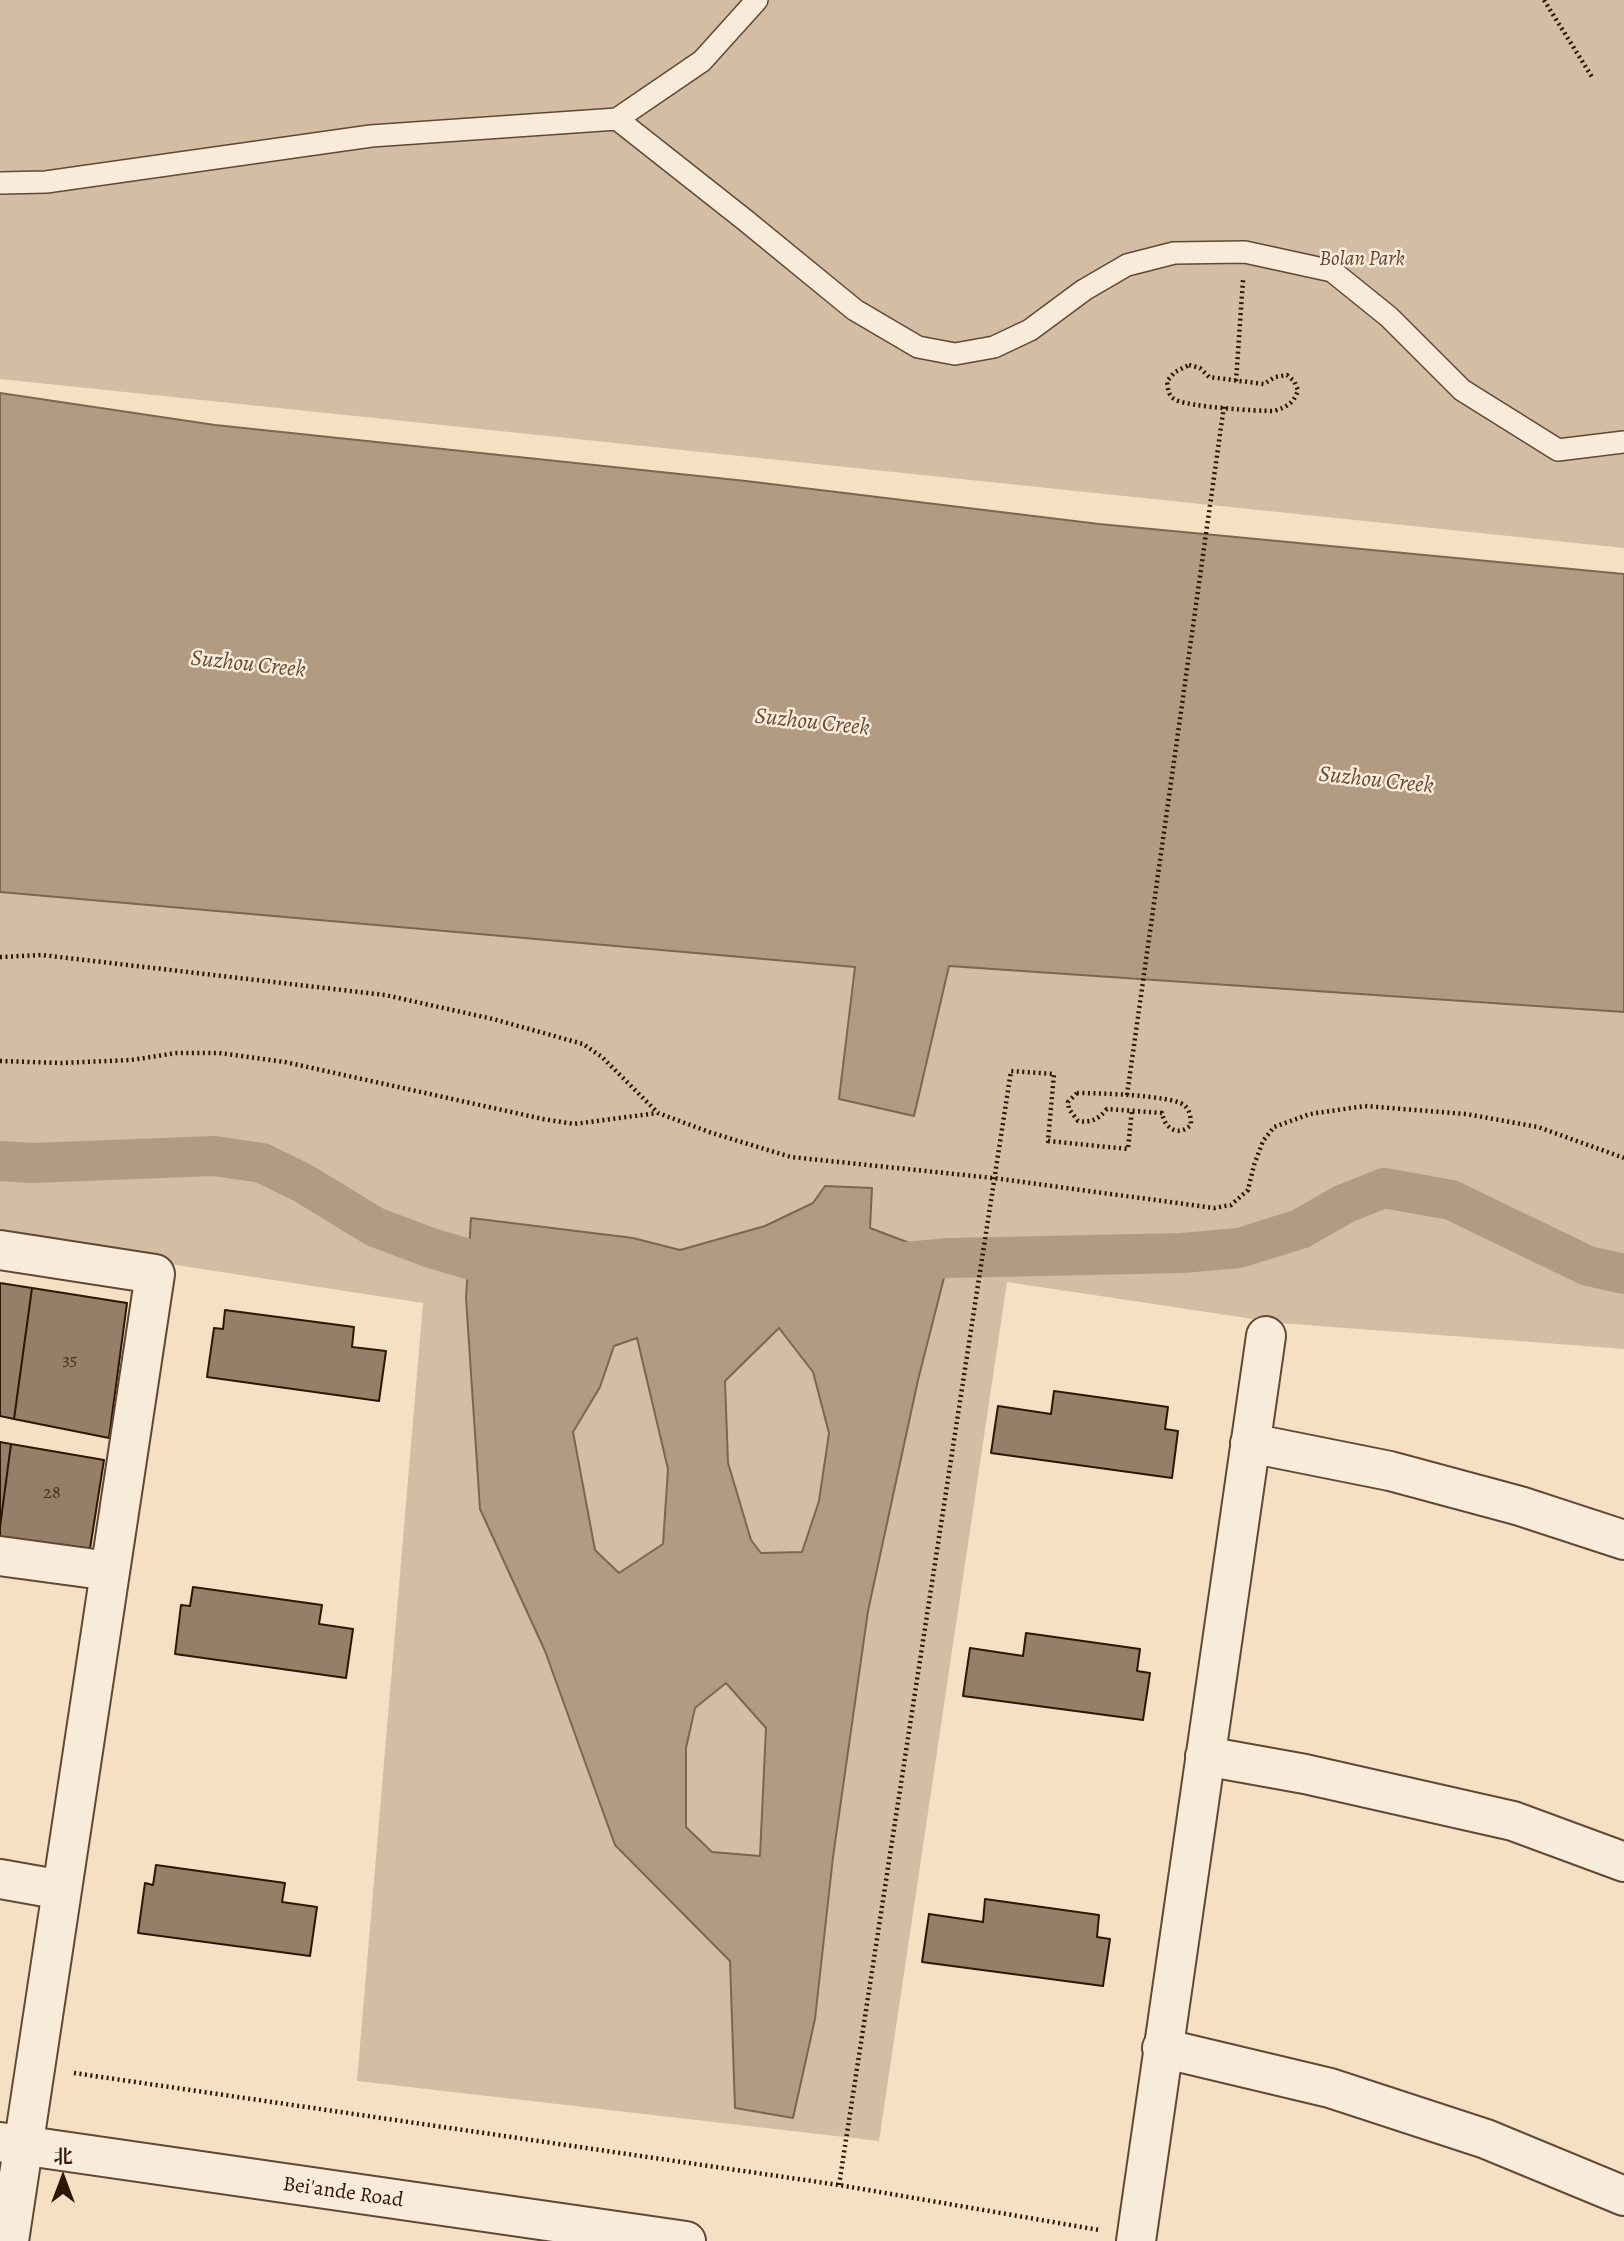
<!DOCTYPE html>
<meta charset="utf-8">
<style>
body{margin:0}
#map{position:relative;width:1624px;height:2241px;overflow:hidden;background:#f5e0c4;font-family:Alegreya,"Noto Serif SC",serif}
canvas{display:block}
.north{position:absolute;left:28px;top:2143px;width:70px;height:70px;-webkit-text-stroke:5px #f8ebd9;paint-order:stroke;rotate:0deg;font-size:19px;font-weight:700;line-height:28px;text-align:center;color:#2f1505}
.north::after{content:'';display:block;margin:auto;width:24px;height:32px;background:#2f1505;clip-path:polygon(50% 0,100% 100%,50% 72%,0 100%)}
</style>
<div id="map">
<canvas width="1624" height="2241"></canvas>
<div class="north">北</div>
</div>
<script>
const ctx = document.querySelector('canvas').getContext('2d');
ctx.lineJoin = 'round';
function fill(path, color) {
  ctx.fillStyle = color;
  ctx.fill(path, 'evenodd');
}
function stroke(path, color, width, dash) {
  ctx.strokeStyle = color;
  ctx.lineWidth = width;
  ctx.lineCap = dash ? 'butt' : 'round';
  ctx.setLineDash(dash || []);
  ctx.stroke(path);
}
function write(font, color, halo, rows, align = 'center') {
  ctx.font = font + ' Alegreya,serif';
  ctx.lineWidth = 5;
  ctx.setLineDash([]);
  ctx.textBaseline = 'middle';
  ctx.strokeStyle = halo;
  ctx.fillStyle = color;
  for (const [text, x, y, turn = 0] of rows) {
    ctx.save();
    ctx.translate(x, y);
    ctx.rotate((+turn || 0) * Math.PI / 180);
    ctx.textAlign = isNaN(turn) ? turn : align;
    if (halo) ctx.strokeText(text, 0, 0);
    ctx.fillText(text, 0, 0);
    ctx.restore();
  }
}
fill(new Path2D(`
 M 0,0 L 1624,0 L 1624,548 L 0,379 Z
 M 0,892 L 855,967 L 839,1099 L 913,1116 L 949,966 L 1624,1012 L 1624,1349 L 1280,1323 L 1007,1282 L 879,2141 L 357,2081 L 423,1303 L 0,1238 Z`), '#d3bda4');
const water = new Path2D(`
 M 0,393 L 215,425 L 746,481 L 1099,524 L 1624,574 L 1624,1012 L 949,966 L 914,1116 L 839,1099 L 855,967 L 0,892 Z
 M 825,1186 L 872,1188 L 870,1228 L 949,1258 L 918,1380 L 868,1611 L 833,1857 L 815,2019 L 793,2118 L 735,2108 L 730,1961 L 615,1845 L 545,1651 L 480,1509 L 466,1298 L 471,1218 L 633,1238 L 680,1250 L 765,1226 L 813,1203 ZM 779,1328 L 813,1372 L 829,1433 L 819,1501 L 802,1552 L 761,1553 L 751,1540 L 728,1463 L 725,1381 ZM 637,1338 L 668,1469 L 663,1544 L 619,1573 L 595,1550 L 573,1432 L 600,1387 L 614,1346 ZM 726,1683 L 766,1728 L 760,1856 L 712,1852 L 686,1827 L 686,1748 L 695,1708 Z`);
fill(water, '#b29b83');
stroke(water, '#7e6551', 2);
stroke(new Path2D(`
 M 0,1161 L 32,1163 L 214,1156 L 262,1163 L 303,1183 L 375,1227 L 431,1248 L 522,1275
 M 894,1263 L 949,1258 L 1182,1253 L 1239,1248 L 1300,1229 L 1344,1204 L 1384,1188 L 1451,1200 L 1588,1266 L 1624,1274`), '#b29b83', 40);
const building = new Path2D(`
 M 0,1283 L 32,1288 L 14,1419 L 0,1416 Z
 M 32,1288 L 127,1303 L 109,1438 L 14,1419 Z
 M 225,1310 L 354,1327 L 352,1347 L 386,1351 L 379,1401 L 207,1377 L 214,1328 L 223,1329 Z
 M 1054,1391 L 1168,1407 L 1165,1429 L 1178,1431 L 1172,1478 L 991,1453 L 998,1406 L 1051,1414 Z
 M 0,1442 L 11,1444 L 0,1527 Z
 M 11,1444 L 104,1460 L 89,1555 L 0,1544 L 0,1527 Z
 M 193,1587 L 322,1605 L 319,1624 L 353,1629 L 346,1678 L 175,1654 L 181,1605 L 190,1606 Z
 M 1026,1633 L 1140,1649 L 1137,1671 L 1150,1673 L 1143,1720 L 963,1696 L 970,1648 L 1023,1656 Z
 M 156,1865 L 285,1883 L 282,1902 L 317,1907 L 310,1956 L 138,1933 L 145,1883 L 153,1885 Z
 M 985,1899 L 1099,1915 L 1097,1937 L 1110,1939 L 1103,1986 L 922,1962 L 929,1914 L 983,1922 Z`);
fill(building, '#967f68');
stroke(building, '#2f1505', 2);
const service = new Path2D(`
 M 617,119 L 702,61 L 757,0
 M 0,183 L 46,182 L 371,136 L 617,119 L 745,220 L 855,310 L 918,347 L 955,354 L 994,347 L 1030,330 L 1084,290 L 1127,265 L 1174,253 L 1245,252 L 1332,271 L 1389,317 L 1462,390 L 1558,450 L 1624,442`);
const minor = new Path2D(`
 M 0,1250 L 155,1274 L 9,2241
 M 1250,1443 L 1390,1471 L 1520,1506 L 1624,1540
 M 0,1556 L 110,1571
 M 1205,1756 L 1305,1774 L 1513,1821 L 1624,1862
 M 0,1879 L 62,1890
 M 1162,2048 L 1330,2088 L 1486,2139 L 1624,2196
 M 1136,2241 L 1266,1336`);
const tertiary = new Path2D(`
 M 0,2142 L 686,2241`);
stroke(service, '#604835', 24);
stroke(minor, '#604835', 42);
stroke(tertiary, '#604835', 42);
stroke(new Path2D(`
 M 1544,0 L 1592,77
 M 1189,365 L 1200,368 L 1209,377 L 1264,384 L 1275,377 L 1287,375 L 1294,381 L 1298,390 C 1294,403 1287,407 1274,411 C 1256,411 1190,407 1176,400 C 1168,396 1168,389 1167,381 L 1175,372 Z
 M 1236,381 L 1243,280
 M 0,957 L 42,955 L 385,995 L 493,1019 L 583,1044 L 602,1057 L 658,1113 L 712,1133 L 791,1157 L 993,1178 L 1214,1208 L 1231,1205 L 1248,1190 L 1254,1165 L 1263,1141 L 1274,1127 L 1310,1114 L 1365,1106 L 1466,1114 L 1538,1127 L 1624,1158
 M 0,1061 L 61,1063 L 131,1060 L 177,1053 L 219,1053 L 285,1062 L 543,1119 L 574,1124 L 657,1113
 M 1077,1093 C 1097,1093 1170,1095 1184,1105 C 1190,1110 1191,1118 1191,1125 C 1178,1137 1165,1129 1162,1113 L 1107,1109 C 1098,1119 1092,1123 1078,1121 L 1069,1109 L 1068,1102 Z
 M 1127,1095 L 1224,406
 M 74,2073 L 839,2185 L 1099,2230
 M 839,2185 L 1011,1071 L 1054,1074 L 1048,1141 L 1128,1149 L 1132,1109`), '#2f1505', 4.5, [2, 3.5]);
stroke(service, '#f8ebd9', 21);
stroke(minor, '#f8ebd9', 38);
stroke(tertiary, '#f8ebd9', 38);
write('18px', '#49301e', null, [
 ["35",70,1361],
 ["28",52,1494]
]);
write('italic 21px', '#604735', '#f8ebd9', [
 ["Bolan Park",1362,260]
]);
write('21px', '#2f1505', '#f8ebd9', [
 ["Bei'ande Road",343,2193,8]
]);
write('italic 23px', '#634b37', '#f8ebd9', [
 ["Suzhou Creek",248,665,6],
 ["Suzhou Creek",812,723,6],
 ["Suzhou Creek",1376,781,6]
]);
</script>
